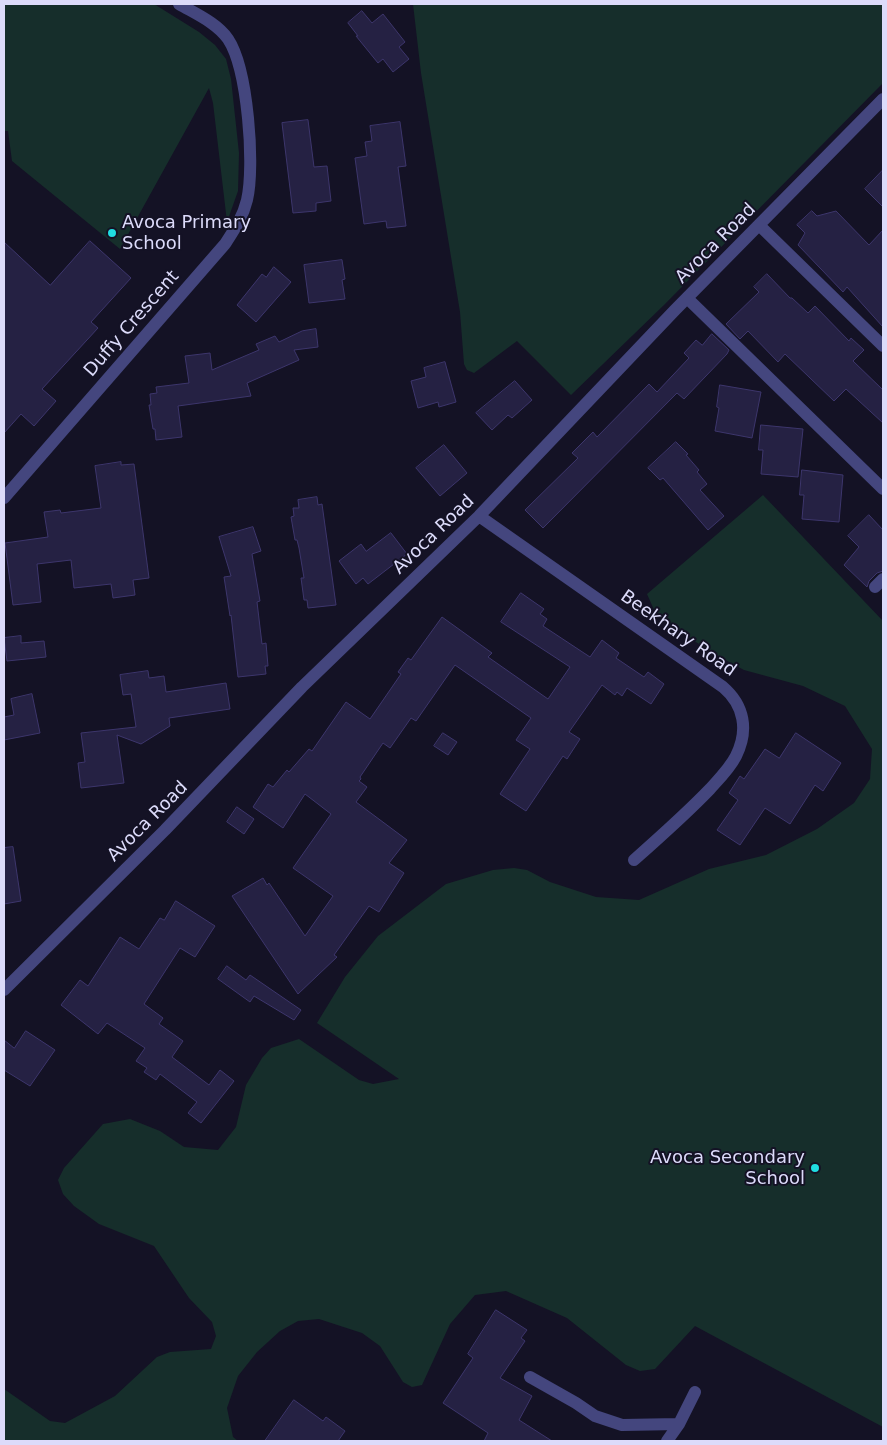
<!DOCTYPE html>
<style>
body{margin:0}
#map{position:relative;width:887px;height:1445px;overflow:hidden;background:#141225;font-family:"DejaVu Sans",sans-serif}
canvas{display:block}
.frame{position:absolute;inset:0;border:5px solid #dcdbfa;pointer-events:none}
</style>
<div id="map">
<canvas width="887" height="1445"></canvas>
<div class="frame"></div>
</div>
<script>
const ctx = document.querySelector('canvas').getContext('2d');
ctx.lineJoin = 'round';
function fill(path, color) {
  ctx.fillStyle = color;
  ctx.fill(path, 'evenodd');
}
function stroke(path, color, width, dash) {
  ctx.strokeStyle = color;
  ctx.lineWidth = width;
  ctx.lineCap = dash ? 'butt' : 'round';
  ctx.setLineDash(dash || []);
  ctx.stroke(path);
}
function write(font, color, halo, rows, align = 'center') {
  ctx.font = font + ' "DejaVu Sans",sans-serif';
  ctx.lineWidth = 4;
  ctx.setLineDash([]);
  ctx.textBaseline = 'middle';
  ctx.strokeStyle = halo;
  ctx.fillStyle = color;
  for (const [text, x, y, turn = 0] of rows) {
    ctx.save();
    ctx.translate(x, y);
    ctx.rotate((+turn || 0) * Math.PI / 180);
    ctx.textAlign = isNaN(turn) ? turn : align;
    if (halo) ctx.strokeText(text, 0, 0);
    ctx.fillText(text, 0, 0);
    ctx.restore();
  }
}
fill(new Path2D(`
 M 4,4 L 154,4 L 199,32 L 215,45 L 226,59 L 231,79 L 239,153 L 238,191 L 227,222 L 213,103 L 209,88 L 120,249 L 12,161 L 8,131 L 4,131 Z
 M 413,4 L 883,4 L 883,83 L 664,305 L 571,395 L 517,341 L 474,373 L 467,370 L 464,364 L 460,312 L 421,73 Z
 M 763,495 L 883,621 L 883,1427 L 695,1326 L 655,1369 L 640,1371 L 626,1365 L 567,1318 L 506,1291 L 475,1295 L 450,1324 L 422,1385 L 412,1387 L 403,1382 L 380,1346 L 362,1333 L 319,1319 L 298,1321 L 280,1331 L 257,1352 L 238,1376 L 227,1408 L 233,1437 L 238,1441 L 4,1441 L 4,1389 L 50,1421 L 65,1423 L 115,1396 L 157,1357 L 170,1352 L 211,1349 L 216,1336 L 212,1322 L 189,1298 L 154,1246 L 99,1224 L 74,1206 L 63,1194 L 58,1180 L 64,1168 L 103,1124 L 130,1119 L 160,1131 L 184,1147 L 218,1150 L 236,1127 L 246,1085 L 262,1058 L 271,1048 L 299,1039 L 359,1080 L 373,1084 L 399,1079 L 317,1023 L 345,977 L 378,936 L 446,884 L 493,870 L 514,868 L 527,870 L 550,882 L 596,897 L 639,900 L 709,869 L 766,855 L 817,829 L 854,803 L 870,779 L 872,749 L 845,706 L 803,686 L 744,670 L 716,655 L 665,622 L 655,612 L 647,594 Z`), '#162e2b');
const building = new Path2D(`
 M 362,11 L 372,23 L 383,14 L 405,42 L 399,47 L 409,59 L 393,72 L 383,59 L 378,63 L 356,36 L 358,36 L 348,23 Z
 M 308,120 L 314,167 L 327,166 L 331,201 L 316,203 L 316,211 L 293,213 L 282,123 Z
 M 400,122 L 406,166 L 398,167 L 406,226 L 387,228 L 386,221 L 364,224 L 355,158 L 367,156 L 365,142 L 372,141 L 370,126 Z
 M 883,170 L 883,207 L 865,189 Z
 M 812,211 L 817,216 L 836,211 L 869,245 L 883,230 L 883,327 L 847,287 L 843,292 L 798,245 L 805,233 L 797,225 Z
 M 90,241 L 131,278 L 91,322 L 98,328 L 42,389 L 56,401 L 34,426 L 21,414 L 4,433 L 4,242 L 50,285 Z
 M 342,260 L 345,279 L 342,280 L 345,299 L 309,303 L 304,265 Z
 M 274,267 L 291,282 L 256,322 L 237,305 L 262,274 L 266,277 Z
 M 767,274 L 790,298 L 792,298 L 808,313 L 815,306 L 849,341 L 851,338 L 864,350 L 853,361 L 883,390 L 883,423 L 846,389 L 834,401 L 785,354 L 778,362 L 748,331 L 740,339 L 726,324 L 759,292 L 754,287 Z
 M 316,329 L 318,347 L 294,350 L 299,360 L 247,383 L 251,396 L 178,406 L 182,437 L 156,440 L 155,429 L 153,429 L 149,405 L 151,405 L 150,394 L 157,393 L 156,387 L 189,383 L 185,356 L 210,353 L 212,370 L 259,350 L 256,344 L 275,336 L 279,342 L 302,331 Z
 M 712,334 L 729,350 L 727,354 L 684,399 L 677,393 L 543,528 L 525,510 L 578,458 L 572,453 L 593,432 L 597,437 L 649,384 L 657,392 L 689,358 L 684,353 L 696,340 L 702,345 Z
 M 445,362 L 456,402 L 439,407 L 438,402 L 418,408 L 411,381 L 426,377 L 424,368 Z
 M 515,381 L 532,400 L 512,418 L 508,415 L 492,430 L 476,413 Z
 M 720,385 L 761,392 L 752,438 L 715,431 L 719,408 L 717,407 Z
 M 761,425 L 803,429 L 798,477 L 761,474 L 763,450 L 759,450 Z
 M 676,442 L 688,454 L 686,455 L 699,470 L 697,472 L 707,484 L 700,490 L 724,516 L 708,530 L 663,478 L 660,480 L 648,468 Z
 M 444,445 L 467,473 L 440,496 L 416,468 Z
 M 121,462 L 121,465 L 134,464 L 149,578 L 133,580 L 135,595 L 113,598 L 111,584 L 74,588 L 71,560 L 37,564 L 41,602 L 13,605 L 5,543 L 48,537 L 44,512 L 60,510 L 61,513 L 101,508 L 95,466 Z
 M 802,470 L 843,475 L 839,522 L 802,519 L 804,495 L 800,495 Z
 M 317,497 L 318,505 L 322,504 L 336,605 L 308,608 L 307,600 L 304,600 L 301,578 L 304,578 L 299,548 L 297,540 L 295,540 L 291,517 L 294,516 L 293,508 L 299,508 L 298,500 Z
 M 869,515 L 883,530 L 883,571 L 877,573 L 869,581 L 867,587 L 844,565 L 859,547 L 848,536 Z
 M 253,527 L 261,551 L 252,554 L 260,601 L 257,602 L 262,644 L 266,643 L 268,666 L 265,666 L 266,674 L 238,677 L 231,615 L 230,616 L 224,577 L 231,576 L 219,537 Z
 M 391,533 L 407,554 L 368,584 L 363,578 L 356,584 L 339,561 L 361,544 L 366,551 Z
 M 521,593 L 544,609 L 540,614 L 547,619 L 543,626 L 590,657 L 602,640 L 619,653 L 616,658 L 644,677 L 648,672 L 664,684 L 651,704 L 627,688 L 622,696 L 617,692 L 615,695 L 602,685 L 569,732 L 580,739 L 567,759 L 563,756 L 526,811 L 500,794 L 530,749 L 516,740 L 531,718 L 455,665 L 416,721 L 411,718 L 390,748 L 383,743 L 360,777 L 361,779 L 359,781 L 367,787 L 356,802 L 407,840 L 389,863 L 404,873 L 379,912 L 369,906 L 334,955 L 337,957 L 298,994 L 232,896 L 263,878 L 267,885 L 269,883 L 305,936 L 333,896 L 293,868 L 331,814 L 305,794 L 283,828 L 253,807 L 268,784 L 273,787 L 287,770 L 289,772 L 309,749 L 312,751 L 346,702 L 370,719 L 401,674 L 398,672 L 408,658 L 411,660 L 442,617 L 492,653 L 488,657 L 548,699 L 570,667 L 501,622 Z
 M 21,636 L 21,643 L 44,641 L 46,657 L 7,661 L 4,638 Z
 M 148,671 L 149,678 L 164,676 L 166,692 L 226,683 L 230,709 L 169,718 L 170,726 L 141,744 L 117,735 L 124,783 L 81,788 L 78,763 L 85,762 L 81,733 L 136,727 L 131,694 L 123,695 L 120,675 Z
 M 32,694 L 40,733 L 4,740 L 4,717 L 14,715 L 11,699 Z
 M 443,733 L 457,742 L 448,755 L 434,746 Z
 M 796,733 L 841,763 L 823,791 L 815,785 L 790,824 L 765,808 L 740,845 L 717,830 L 738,800 L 729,793 L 740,776 L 744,779 L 765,749 L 779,758 Z
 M 237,807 L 254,819 L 244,834 L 227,822 Z
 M 13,847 L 21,901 L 4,904 L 4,848 Z
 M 176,901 L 215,926 L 195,957 L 180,948 L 144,1004 L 163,1018 L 159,1024 L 183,1041 L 172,1057 L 209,1085 L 220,1070 L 234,1081 L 201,1123 L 188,1113 L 197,1102 L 160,1074 L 156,1080 L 144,1072 L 147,1068 L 136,1061 L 145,1048 L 107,1023 L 98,1034 L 61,1005 L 80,980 L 88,986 L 120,937 L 139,949 L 160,918 L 164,920 Z
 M 227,966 L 246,980 L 250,975 L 301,1010 L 294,1020 L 254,996 L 250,1002 L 218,979 Z
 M 26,1031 L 55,1050 L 30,1086 L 4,1070 L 4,1040 L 14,1048 Z
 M 496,1310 L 527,1330 L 521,1338 L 525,1341 L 500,1378 L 532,1396 L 519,1420 L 552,1441 L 484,1441 L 488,1433 L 443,1403 L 473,1358 L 468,1354 Z
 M 294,1400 L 323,1421 L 326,1417 L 345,1431 L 338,1441 L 265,1441 Z`);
fill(building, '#252143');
stroke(building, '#3d366c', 1);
stroke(new Path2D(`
 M 759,225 L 883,346
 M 687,298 L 883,489
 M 4,498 L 225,244 C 234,230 243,217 247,200 C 255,166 248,69 228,39 C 217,23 196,14 179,4
 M 479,516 L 723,687 C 744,705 749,730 736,756 C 730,768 719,779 710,789 C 686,814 660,837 634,860
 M 875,587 L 883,579
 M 4,990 L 165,830 L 302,687 L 479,516 L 675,310 L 883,99
 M 530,1377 L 576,1403 L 595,1416 L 622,1425 L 679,1424
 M 667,1441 L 679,1424 L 695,1392`), '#44467e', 12);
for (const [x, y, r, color] of [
 [112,233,5,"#20dde1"],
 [815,1168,5,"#20dde1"]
]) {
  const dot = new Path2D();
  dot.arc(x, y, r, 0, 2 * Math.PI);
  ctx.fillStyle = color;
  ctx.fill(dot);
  stroke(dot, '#141225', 2);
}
write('18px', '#dcdbfa', '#141225', [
 ["Avoca Primary",122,223],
 ["School",122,244],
 ["Avoca Secondary",805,1158,"right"],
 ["School",805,1179,"right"]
], 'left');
write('18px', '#dcdbfa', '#141225', [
 ["Avoca Road",716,244,-45],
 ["Duffy Crescent",132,324,-49],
 ["Avoca Road",434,535,-44],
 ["Beekhary Road",678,634,35],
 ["Avoca Road",148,822,-45]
]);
</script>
